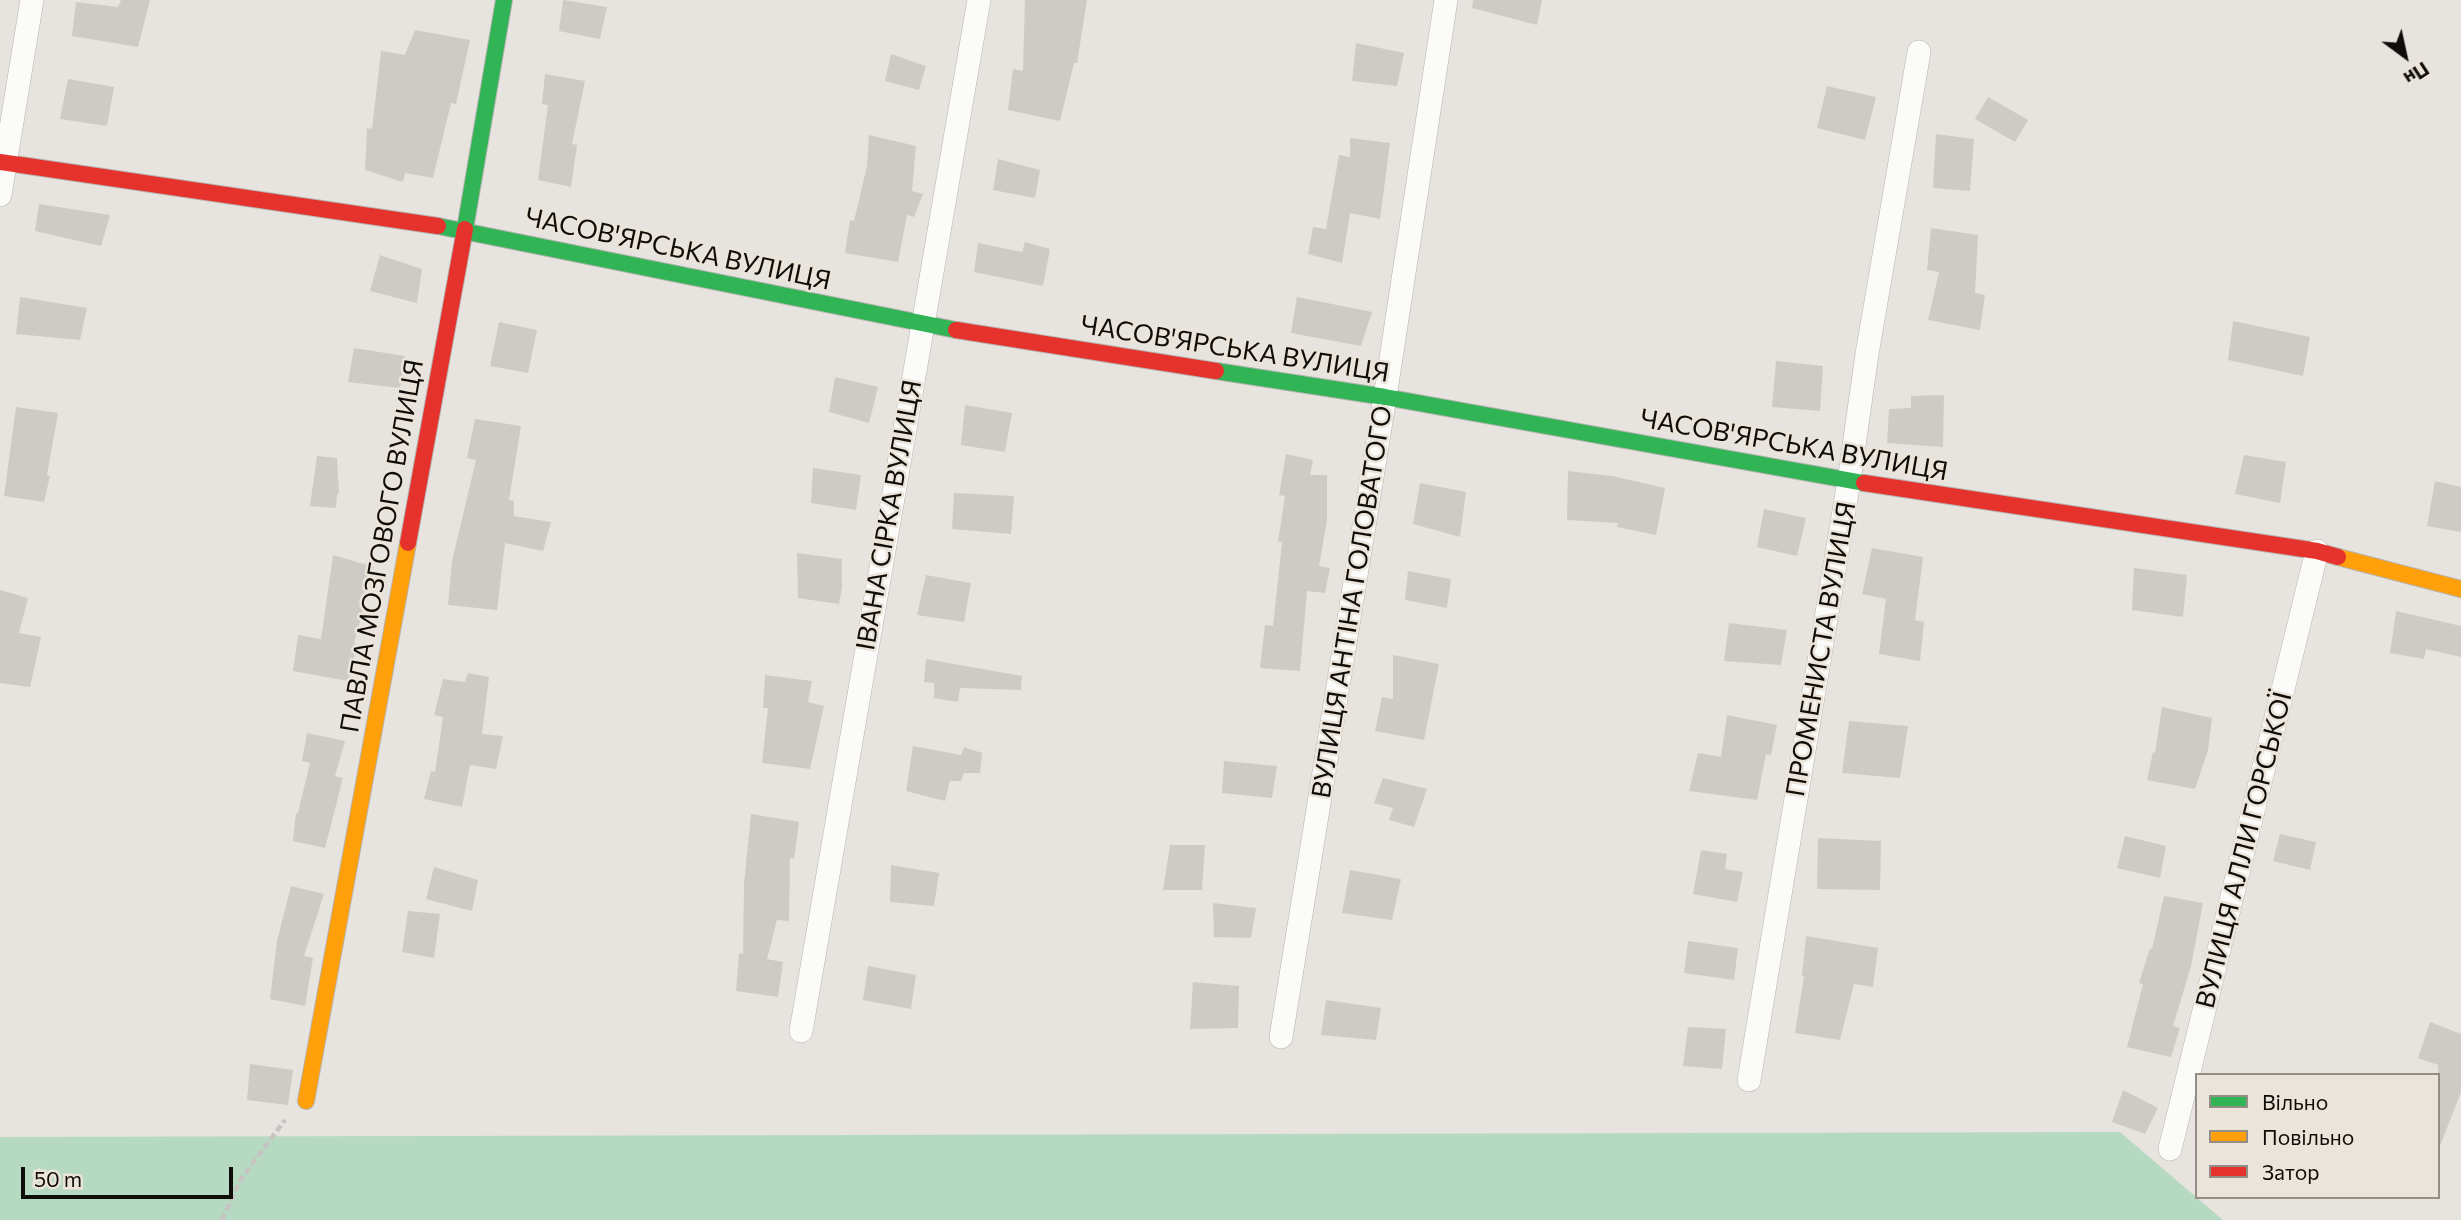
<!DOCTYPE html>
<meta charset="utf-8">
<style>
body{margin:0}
#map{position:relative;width:2461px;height:1220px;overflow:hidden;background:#e7e3de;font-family:Commissioner,sans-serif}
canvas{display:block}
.legend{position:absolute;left:2195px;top:1073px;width:245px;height:126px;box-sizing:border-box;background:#ebe4da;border:2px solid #938e86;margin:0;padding:9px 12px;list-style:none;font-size:21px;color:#0f0d09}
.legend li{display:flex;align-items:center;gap:14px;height:35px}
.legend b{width:35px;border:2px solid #938e86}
.north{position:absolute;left:2370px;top:21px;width:70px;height:70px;-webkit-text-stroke:5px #ebe4da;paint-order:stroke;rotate:147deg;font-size:19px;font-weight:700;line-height:28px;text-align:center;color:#0f0d09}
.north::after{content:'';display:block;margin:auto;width:24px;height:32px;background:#0f0d09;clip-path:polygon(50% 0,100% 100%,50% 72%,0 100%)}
.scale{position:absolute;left:21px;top:1167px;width:212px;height:32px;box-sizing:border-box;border:4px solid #0f0d09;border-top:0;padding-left:9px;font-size:21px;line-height:24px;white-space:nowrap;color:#0f0d09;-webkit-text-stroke:5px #ebe4da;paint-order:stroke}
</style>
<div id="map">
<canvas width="2461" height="1220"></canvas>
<ul class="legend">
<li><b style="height:9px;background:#30b455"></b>Вільно</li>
<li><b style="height:9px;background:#ff9f0a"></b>Повільно</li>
<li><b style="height:9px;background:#e5322d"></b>Затор</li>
</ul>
<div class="north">Пн</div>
<div class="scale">50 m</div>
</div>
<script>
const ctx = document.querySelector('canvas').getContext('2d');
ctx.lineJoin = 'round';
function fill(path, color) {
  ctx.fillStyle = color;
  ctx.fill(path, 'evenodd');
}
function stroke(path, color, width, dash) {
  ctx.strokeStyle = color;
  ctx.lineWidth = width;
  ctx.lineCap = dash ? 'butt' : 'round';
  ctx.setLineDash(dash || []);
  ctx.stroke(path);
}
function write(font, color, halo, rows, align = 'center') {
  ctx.font = font + ' Commissioner,sans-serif';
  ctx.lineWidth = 5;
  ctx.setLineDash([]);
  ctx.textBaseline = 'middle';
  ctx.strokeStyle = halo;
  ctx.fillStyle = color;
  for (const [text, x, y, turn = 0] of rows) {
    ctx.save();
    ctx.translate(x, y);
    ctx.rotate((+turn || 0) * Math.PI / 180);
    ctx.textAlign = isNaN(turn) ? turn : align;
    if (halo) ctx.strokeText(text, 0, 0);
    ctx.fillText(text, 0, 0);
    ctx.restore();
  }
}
fill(new Path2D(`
 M 2120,1132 L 2223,1220 L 0,1220 L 0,1137 Z`), '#b6d9c2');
fill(new Path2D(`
 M 121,0 L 150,0 L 138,47 L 72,36 L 76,2 L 118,7 Z
 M 563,0 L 607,7 L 600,39 L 559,31 Z
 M 1025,0 L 1087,0 L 1077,63 L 1074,63 L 1060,121 L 1008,110 L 1013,69 L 1023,71 Z
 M 1473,0 L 1542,0 L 1537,25 L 1472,8 Z
 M 415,30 L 470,40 L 456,104 L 451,103 L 433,178 L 405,173 L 403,182 L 365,170 L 367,128 L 372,129 L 381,51 L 405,55 Z
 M 1356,43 L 1404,53 L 1397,86 L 1352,81 Z
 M 891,54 L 926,66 L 919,90 L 885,81 Z
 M 545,74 L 585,81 L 572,144 L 577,145 L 571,187 L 538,180 L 548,105 L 542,104 Z
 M 68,79 L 114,87 L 107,126 L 60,119 Z
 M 1827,86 L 1876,97 L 1865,140 L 1817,128 Z
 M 1988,97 L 2028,120 L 2015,142 L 1975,119 Z
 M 1936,134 L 1974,139 L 1970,191 L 1933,188 Z
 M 869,135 L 916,146 L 912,191 L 923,194 L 914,217 L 907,215 L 898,262 L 845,253 L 850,220 L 854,221 L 867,166 Z
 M 1350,138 L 1390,143 L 1380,219 L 1350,213 L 1342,263 L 1308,254 L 1313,227 L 1326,229 L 1339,155 L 1350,157 Z
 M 998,159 L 1040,170 L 1035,198 L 993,190 Z
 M 39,204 L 110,215 L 101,246 L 35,231 Z
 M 1931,228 L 1978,235 L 1975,293 L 1985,295 L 1980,330 L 1928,320 L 1939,272 L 1927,270 Z
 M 1025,242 L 1050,249 L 1043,286 L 974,272 L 978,243 L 1022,252 Z
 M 380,255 L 422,269 L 417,303 L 370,291 Z
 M 20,297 L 87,308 L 80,340 L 16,334 Z
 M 1297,297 L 1372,312 L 1361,346 L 1291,333 Z
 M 2233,321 L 2310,337 L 2303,376 L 2228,360 Z
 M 499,322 L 537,330 L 528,373 L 490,366 Z
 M 354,348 L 405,356 L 400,388 L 348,382 Z
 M 1776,361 L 1823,366 L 1820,411 L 1772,407 Z
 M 835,377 L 878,387 L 869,423 L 829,412 Z
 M 1944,395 L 1943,447 L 1887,443 L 1889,409 L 1911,408 L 1911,396 Z
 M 965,405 L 1012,413 L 1005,452 L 961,445 Z
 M 16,407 L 58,413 L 47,475 L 50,476 L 44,502 L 4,496 Z
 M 475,419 L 521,426 L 509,500 L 514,501 L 514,516 L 551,522 L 543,551 L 505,543 L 497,610 L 448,605 L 452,561 L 476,460 L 467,458 Z
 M 1286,454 L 1313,460 L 1310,475 L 1327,475 L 1327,520 L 1319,566 L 1330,568 L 1325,593 L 1307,591 L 1300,671 L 1260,668 L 1265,625 L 1273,626 L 1282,542 L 1278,542 L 1285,496 L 1279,495 Z
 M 2244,455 L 2286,462 L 2280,503 L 2235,494 Z
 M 317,456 L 337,458 L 339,494 L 337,494 L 336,508 L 310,506 Z
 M 813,468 L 861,475 L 856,510 L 811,503 Z
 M 1568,471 L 1612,476 L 1665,488 L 1656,535 L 1617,527 L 1618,523 L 1567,520 Z
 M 2435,481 L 2461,487 L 2461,532 L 2427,526 Z
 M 1420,483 L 1466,492 L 1460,537 L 1413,524 Z
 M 954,493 L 1014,496 L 1011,534 L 952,529 Z
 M 1764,509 L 1806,518 L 1797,556 L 1757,547 Z
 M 1872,548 L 1923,557 L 1915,620 L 1924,622 L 1920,661 L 1879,654 L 1886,599 L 1862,594 Z
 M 797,553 L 842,559 L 842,587 L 839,604 L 798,598 Z
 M 333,555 L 374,567 L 354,644 L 357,645 L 348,681 L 293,671 L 298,635 L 321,639 Z
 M 2134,568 L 2187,575 L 2183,617 L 2132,610 Z
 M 1408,571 L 1451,579 L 1447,608 L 1405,600 Z
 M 926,575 L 971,583 L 964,622 L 917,615 Z
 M 0,590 L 28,598 L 19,633 L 41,637 L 30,687 L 0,683 Z
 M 2396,611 L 2461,626 L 2461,657 L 2426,649 L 2424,659 L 2390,653 Z
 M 1729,623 L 1787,630 L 1781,665 L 1724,661 Z
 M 1393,655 L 1439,664 L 1424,740 L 1375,731 L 1382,697 L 1393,699 Z
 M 926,659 L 1022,676 L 1021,690 L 960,688 L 958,702 L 934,698 L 934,683 L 924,682 Z
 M 468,673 L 489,677 L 482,734 L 503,736 L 496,769 L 470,765 L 462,807 L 424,799 L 431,771 L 435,772 L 443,717 L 434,715 L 443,679 L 465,682 Z
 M 765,675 L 812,681 L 808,702 L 824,706 L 810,769 L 762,763 L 768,708 L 763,708 Z
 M 2162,707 L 2212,718 L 2208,750 L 2195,789 L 2147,780 L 2153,752 L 2155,753 Z
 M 1727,715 L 1777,725 L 1771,755 L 1766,754 L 1757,800 L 1689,791 L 1698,753 L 1721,757 Z
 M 1849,721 L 1908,726 L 1900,778 L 1842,773 Z
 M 307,733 L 345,741 L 335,776 L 343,778 L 325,848 L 293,841 L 296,813 L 298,813 L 310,763 L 302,761 Z
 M 913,746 L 961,755 L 964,747 L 982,753 L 980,773 L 964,773 L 961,781 L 950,781 L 945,801 L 906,791 Z
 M 1224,761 L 1277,766 L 1272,798 L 1222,793 Z
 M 1383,778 L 1427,789 L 1414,827 L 1389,820 L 1393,808 L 1374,803 Z
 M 751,814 L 799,822 L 794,859 L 790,858 L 789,921 L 777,920 L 767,959 L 783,962 L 778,997 L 736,991 L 739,953 L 743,954 L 744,884 Z
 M 2280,834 L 2316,842 L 2310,870 L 2273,861 Z
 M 2125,836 L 2166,846 L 2160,878 L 2117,868 Z
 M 1818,838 L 1881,841 L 1880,890 L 1817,889 Z
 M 1170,845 L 1205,845 L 1202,890 L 1163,890 Z
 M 1701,850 L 1727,854 L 1725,869 L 1743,872 L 1737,902 L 1693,894 Z
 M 891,865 L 939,873 L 934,906 L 890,902 Z
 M 434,867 L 478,880 L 472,911 L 426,899 Z
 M 1350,870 L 1401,879 L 1392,920 L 1342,913 Z
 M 291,886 L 324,894 L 304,956 L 313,958 L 305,1006 L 270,999 L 277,941 Z
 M 2164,896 L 2203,903 L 2191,966 L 2173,1026 L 2180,1028 L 2171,1057 L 2127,1047 L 2143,984 L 2139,983 L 2150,948 L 2152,949 Z
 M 1213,903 L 1256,908 L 1251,938 L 1214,937 Z
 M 408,911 L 440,914 L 434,958 L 402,952 Z
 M 1806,936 L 1878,948 L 1873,987 L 1854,984 L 1840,1040 L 1795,1033 L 1804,976 L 1802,976 Z
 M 1688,941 L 1738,948 L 1734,980 L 1684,973 Z
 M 868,966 L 916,975 L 911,1009 L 863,1000 Z
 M 1193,982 L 1239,986 L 1238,1028 L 1190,1029 Z
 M 1326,1000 L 1381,1008 L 1376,1040 L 1321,1035 Z
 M 2430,1022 L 2461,1034 L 2461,1092 L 2440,1146 L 2438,1065 L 2418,1058 Z
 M 1688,1027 L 1726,1029 L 1722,1069 L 1683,1066 Z
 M 250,1064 L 293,1070 L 288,1105 L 247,1100 Z
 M 2123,1090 L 2158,1108 L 2145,1134 L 2112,1122 Z`), '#cecbc7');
const street = new Path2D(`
 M 0,195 L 32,0
 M 801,1031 L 979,0
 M 1281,1037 L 1385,397 L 1446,0
 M 1749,1080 L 1849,481 L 1867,354 L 1919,52
 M 2170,1149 L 2317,551`);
const fast = new Path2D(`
 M 438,226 L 956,330
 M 465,229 L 504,0
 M 1216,371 L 1385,397 L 1864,483`);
const slow = new Path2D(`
 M 2338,557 L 2461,589
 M 306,1101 L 408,543`);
const jam = new Path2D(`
 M 0,162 L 438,226
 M 956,330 L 1216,371
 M 1864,483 L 2317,551 L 2338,557
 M 408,543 L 465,229`);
stroke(street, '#b6b3af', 24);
stroke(fast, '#b6b3af', 18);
stroke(slow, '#b6b3af', 18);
stroke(jam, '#b6b3af', 18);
stroke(new Path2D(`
 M 222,1220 L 241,1179 L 285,1120`), '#c5c4c2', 4.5, [7, 3.5]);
stroke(street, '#fbfbfa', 23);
stroke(fast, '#30b455', 16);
stroke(slow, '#ff9f0a', 16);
stroke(jam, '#e5322d', 16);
write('26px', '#0f0d09', '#ebe4da', [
 ["ЧАСОВ'ЯРСЬКА ВУЛИЦЯ",678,249,12],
 ["ЧАСОВ'ЯРСЬКА ВУЛИЦЯ",1235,349,9],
 ["ЧАСОВ'ЯРСЬКА ВУЛИЦЯ",1794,445,10],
 ["ІВАНА СІРКА ВУЛИЦЯ",889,515,-80],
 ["ПАВЛА МОЗГОВОГО ВУЛИЦЯ",382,546,-80],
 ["ВУЛИЦЯ АНТІНА ГОЛОВАТОГО",1352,602,-81],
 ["ПРОМЕНИСТА ВУЛИЦЯ",1821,649,-80],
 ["ВУЛИЦЯ АЛЛИ ГОРСЬКОЇ",2244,850,-76]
]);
</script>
